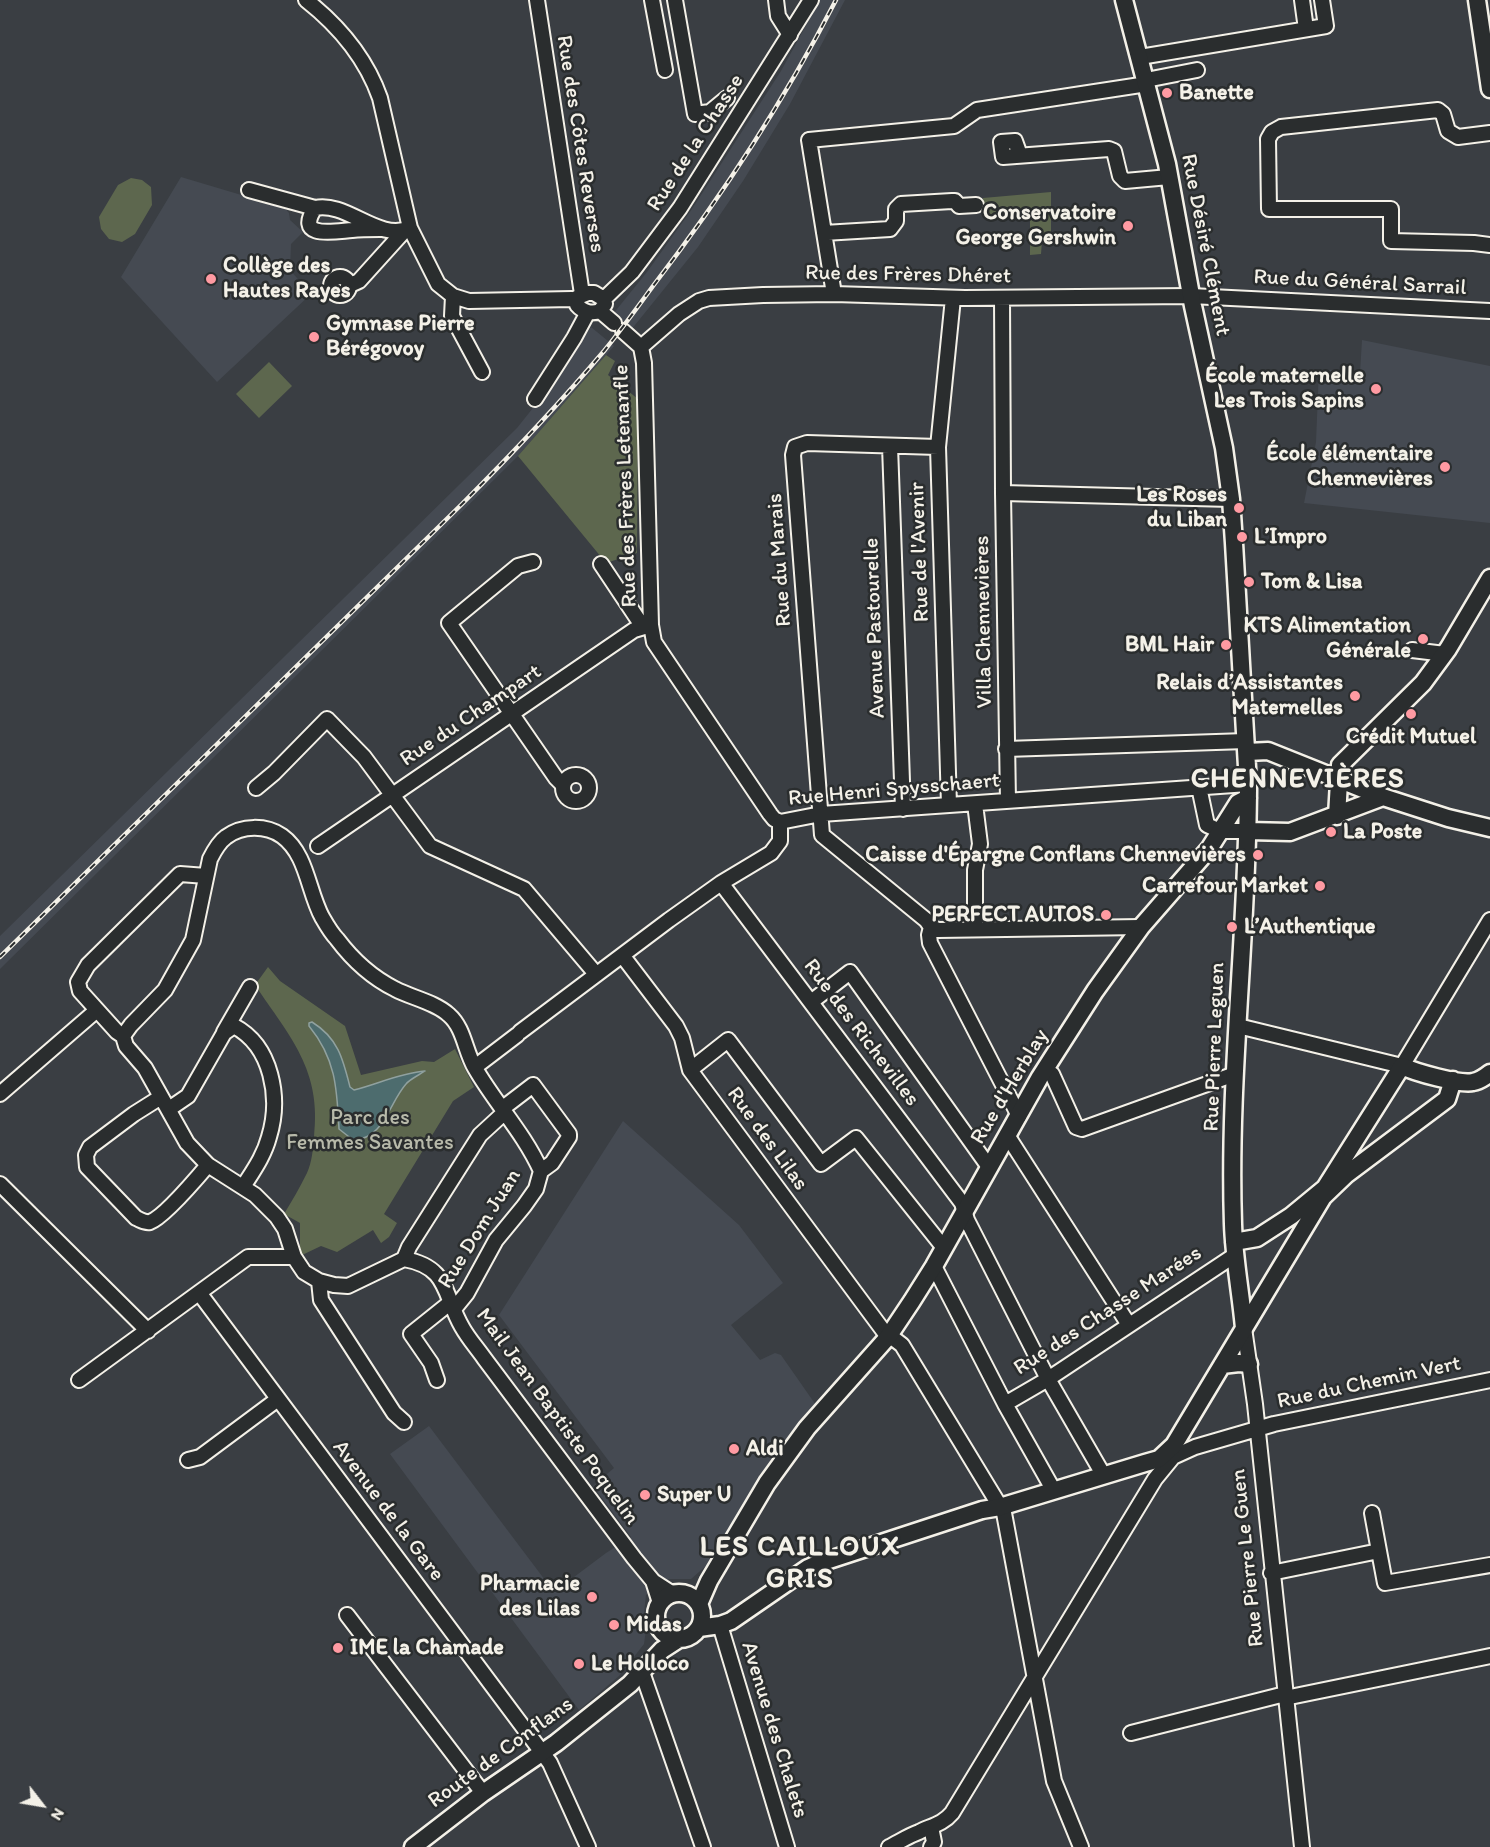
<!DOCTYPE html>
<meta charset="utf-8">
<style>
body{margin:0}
#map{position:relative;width:1490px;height:1847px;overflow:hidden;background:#3a3e43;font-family:Itim,sans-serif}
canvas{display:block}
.north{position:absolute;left:12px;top:1775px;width:60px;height:60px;-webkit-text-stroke:4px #2a2d2e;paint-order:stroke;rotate:121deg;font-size:16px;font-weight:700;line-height:24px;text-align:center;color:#f4f1e8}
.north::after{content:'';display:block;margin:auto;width:21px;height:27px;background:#f4f1e8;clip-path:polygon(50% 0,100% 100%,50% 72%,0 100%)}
</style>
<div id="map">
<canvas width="1490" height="1847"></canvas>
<div class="north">N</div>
</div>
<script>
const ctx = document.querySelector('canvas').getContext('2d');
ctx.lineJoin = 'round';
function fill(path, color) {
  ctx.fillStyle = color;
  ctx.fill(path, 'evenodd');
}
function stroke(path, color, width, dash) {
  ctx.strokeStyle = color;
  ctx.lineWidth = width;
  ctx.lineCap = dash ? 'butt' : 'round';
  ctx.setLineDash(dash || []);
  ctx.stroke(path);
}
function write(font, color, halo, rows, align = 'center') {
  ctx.font = font + ' Itim,sans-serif';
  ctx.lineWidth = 5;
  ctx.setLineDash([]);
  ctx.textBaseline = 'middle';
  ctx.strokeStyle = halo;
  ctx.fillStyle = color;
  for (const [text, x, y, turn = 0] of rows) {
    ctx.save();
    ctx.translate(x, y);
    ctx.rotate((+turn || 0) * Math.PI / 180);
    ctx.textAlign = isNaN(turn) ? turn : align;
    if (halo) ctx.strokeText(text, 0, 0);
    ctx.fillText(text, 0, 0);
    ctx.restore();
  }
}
fill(new Path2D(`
 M 820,0 L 845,0 L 790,104 L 743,181 L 698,247 L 631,330 L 613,314 L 647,272 L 692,209 L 781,71 Z
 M 181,177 L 285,208 L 289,213 L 290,220 L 303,232 L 291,244 L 290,270 L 311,294 L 217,382 L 121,277 Z
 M 591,327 L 614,346 L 518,456 L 0,969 L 0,936 L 517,428 L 560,374 Z
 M 1362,340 L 1490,366 L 1490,523 L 1304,503 L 1316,442 L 1319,369 L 1360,373 Z
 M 623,1121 L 739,1225 L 783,1283 L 731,1325 L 760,1360 L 775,1353 L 781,1355 L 818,1408 L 761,1477 L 707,1565 L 691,1579 L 669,1579 L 646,1595 L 644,1613 L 646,1629 L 644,1644 L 619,1676 L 579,1710 L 390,1454 L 429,1426 L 554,1592 L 606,1553 L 631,1537 L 593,1486 L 614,1468 L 499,1315 Z`), '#454a52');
fill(new Path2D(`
 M 131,178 L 142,180 L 151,187 L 152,205 L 135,234 L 122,242 L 109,239 L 101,229 L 99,217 L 118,185 Z
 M 1051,192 L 1051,240 L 1042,241 L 1041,254 L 1030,255 L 1030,214 L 984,216 L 983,198 Z
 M 606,355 L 615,361 L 608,375 L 638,399 L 637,553 L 606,563 L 518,456 Z
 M 269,362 L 292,386 L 259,418 L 236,394 Z
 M 268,967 L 280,981 L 345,1026 L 361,1075 L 422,1061 L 434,1062 L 455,1049 L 474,1087 L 453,1101 L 384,1214 L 397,1223 L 389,1237 L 381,1243 L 373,1230 L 337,1252 L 321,1246 L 300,1256 L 300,1223 L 284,1214 C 292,1201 300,1187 307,1173 C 312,1162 313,1149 314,1137 C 322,1070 290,1037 255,985 Z`), '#5d674e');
const water = new Path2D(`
 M 312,1022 C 338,1038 343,1059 350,1087 L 354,1090 C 378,1084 400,1073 425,1071 C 419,1075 410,1079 406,1084 C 389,1103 384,1139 353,1140 L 339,1129 C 337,1089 336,1059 309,1026 L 309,1023 Z`);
fill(water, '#4d6c6e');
stroke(water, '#90a19f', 1.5);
const minor = new Path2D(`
 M 306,0 C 339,26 366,58 380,98 L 410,228 L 438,284 L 453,296 L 469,301 L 572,299 L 576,302
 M 537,0 L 582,294
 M 652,0 L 665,70
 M 675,0 L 695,114 L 710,112 L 727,98
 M 776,0 L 778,16 L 790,35
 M 1302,0 L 1306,29
 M 1140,57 L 1326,26 L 1322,0
 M 1146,80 L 1197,70
 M 1490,133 L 1458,137 L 1448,131 L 1443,114 L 1438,110 L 1281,127 L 1272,132 L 1268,139 L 1269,209 L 1391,209 L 1391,241 L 1474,243 L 1490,245
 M 1020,155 L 1015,141 L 1001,142 L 1003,157 L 1109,149 L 1114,151 L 1120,176 L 1125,181 L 1169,177
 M 249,190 L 315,208
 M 380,229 C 371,229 361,229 352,230 C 336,231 294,240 315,208 C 347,201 378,242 410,228
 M 824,233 L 890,229 L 896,221 L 896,209 L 901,204 L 952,201 L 955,201 L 959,206 L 976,205
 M331 286a9 9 0 1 1 18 0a9 9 0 1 1-18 0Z
 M 348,286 L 359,281 L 406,229
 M 588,293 L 594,293 L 604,299 L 605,304 L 600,311 C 592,314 583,312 577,305 L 578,297 Z
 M 834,294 L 809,140 L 954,126 L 977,110 L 1147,84
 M 453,296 L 452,316 L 482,372
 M 1002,298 L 1003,493
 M 604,299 L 632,272 L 680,208 L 811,0
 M 600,311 L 614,323
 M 623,331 L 641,347 L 644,363 L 651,625 L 654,642 L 770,814 L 774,819 L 780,822
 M 641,347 L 679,314 L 699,301 L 709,298 L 763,295 L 834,294 L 965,298 L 1191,296 L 1490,311
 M 535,399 L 574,338 L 588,312
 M 890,446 L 903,809
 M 533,562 L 518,566 L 449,623 L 556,778 L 563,785
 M 601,564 L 643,627
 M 1412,650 L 1445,654
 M 1006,749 L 1246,741
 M563 788a13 13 0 1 1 26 0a13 13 0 1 1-26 0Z
 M 1199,787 L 1207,825 L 1220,831 L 1248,831
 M 256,788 L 274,773 L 327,719 L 364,757 L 430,846 L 524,889 L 596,974
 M 1008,801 L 1003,493 L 1231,499
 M 949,805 L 938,447 L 953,298
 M 780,822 L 821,814 L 1248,784
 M 318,846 L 634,630 L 651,625
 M 721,883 L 962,1203 L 967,1220 L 1048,1379 L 1104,1476
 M 931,927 L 926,920 L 822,835 L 793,455 L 795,447 L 807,443 L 938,447
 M 931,927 L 938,930 L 1141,927
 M 931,927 L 929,935 L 930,943 L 1019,1116
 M 975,929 L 975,870 L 980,844 L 975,804
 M 625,959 L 676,1026 L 682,1038 L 690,1070 L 888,1337
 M 811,1002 L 850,972 L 989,1167
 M 1238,1026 L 1402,1066 L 1490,920
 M 224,1032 L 250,987
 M 520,1032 L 669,920 L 721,883 L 771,853 L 780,841 L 780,822
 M 123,1036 L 131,1025 L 165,990 L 193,940 L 210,859 C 214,851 219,842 226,837 C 242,825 266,825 282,836 C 307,854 308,891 322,917 C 326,924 331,933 337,939 C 352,959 373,978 395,989 C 412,998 435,1002 449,1015 C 464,1028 465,1051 475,1068 C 495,1103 524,1133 541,1171
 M 123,1036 L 126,1046 L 145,1068 L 187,1143 L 208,1165 L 255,1195 L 277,1217 L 285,1229 L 294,1257 L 304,1272 L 319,1281 L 334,1285 L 348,1286 L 404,1259
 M 123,1036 L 117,1032 L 80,991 L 78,982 L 88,965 L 180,874 L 206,876
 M 475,1067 L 517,1035
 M 690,1070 L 728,1040 L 821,1164 L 856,1138 L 944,1248
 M 1045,1070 L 1052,1074 L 1076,1127 L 1082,1129 L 1235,1074
 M 0,1094 L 97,1010
 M 161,1097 L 134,1114 L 90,1147 L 86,1155 L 87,1167 L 136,1218 C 141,1220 144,1223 150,1222 C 164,1217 197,1178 208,1165
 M 503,1108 L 533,1085 L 569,1134 L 569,1137 L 552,1163 L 541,1171
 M 169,1109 L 188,1096 L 224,1033 L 234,1026 C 272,1046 281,1098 269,1137 C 264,1156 253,1171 243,1187
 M 1007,1135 L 1129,1325
 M 0,1184 L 148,1331
 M 404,1259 C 449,1267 443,1294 462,1327 C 468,1338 477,1348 484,1358 L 634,1558 L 653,1581 L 673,1594
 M 404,1259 L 409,1247 L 480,1135 L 505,1112
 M 934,1266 L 1005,1404 L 1054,1491
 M 319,1281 L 321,1300 L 394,1413 L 404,1422
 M 200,1294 L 550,1763 L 588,1847
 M 454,1309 L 467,1293 L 496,1240 L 524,1206 L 536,1189 L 541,1171
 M 1244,1328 L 1255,1404 L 1302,1847
 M 889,1335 L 902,1345 L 1004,1513 L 1054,1781 L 1081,1847
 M 79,1380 L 248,1257 L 294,1257
 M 437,1380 L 431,1363 L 411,1334 L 451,1302
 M 1005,1404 L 1048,1379 L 1235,1255
 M 188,1460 L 200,1457 L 278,1399
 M 1372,1513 L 1379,1551
 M 1271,1573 L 1379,1551 L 1385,1583 L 1490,1565
 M 653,1581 L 660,1603
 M 347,1615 L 483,1793
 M 720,1625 L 787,1847
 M 642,1672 L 703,1847
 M 1285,1698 L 1490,1656
 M 1131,1733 L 1285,1694
 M 889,1847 C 899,1842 908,1836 919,1832 C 931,1826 943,1824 952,1813 L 1155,1479 L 1173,1457 L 1195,1447 L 1274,1424 L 1490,1380
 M 931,1847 L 934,1842 L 931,1827`);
const major = new Path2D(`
 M 1124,0 L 1167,164 L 1193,306 L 1224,448 L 1231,499 L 1234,543 L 1248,784 C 1248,931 1228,1077 1233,1224 C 1234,1259 1241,1294 1244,1328
 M 1477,0 L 1490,89
 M 1247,752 L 1268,751 L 1383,797 L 1448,818 L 1490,828
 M 1337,816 L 1340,765 L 1423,683 L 1448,649 L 1490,578
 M 1248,831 L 1290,832 L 1383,797
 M 1234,1242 L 1257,1238 L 1291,1216 L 1325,1188 L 1402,1066 C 1414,1072 1460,1085 1473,1082 C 1479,1081 1485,1077 1490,1073
 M 1222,1365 L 1239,1363 L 1249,1364
 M656 1616a23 23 0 1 1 46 0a23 23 0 1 1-46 0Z
 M 699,1604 L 709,1581 L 767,1483 L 807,1428 L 888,1337 L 912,1301 L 934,1266 L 1040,1077 L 1095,991 L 1141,927 L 1209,849 L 1238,803 L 1248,798
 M 699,1628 L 720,1625 L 731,1621 L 808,1568 L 817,1564 L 982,1510 L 1000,1507 L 1145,1463 L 1159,1459 L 1174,1445 L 1323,1197 L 1347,1174 L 1447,1099 L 1453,1080
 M 413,1847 L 483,1793 L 556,1743 L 630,1684 L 662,1650 L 679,1639`);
stroke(minor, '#f4f1e8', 18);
stroke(major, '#f4f1e8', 21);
stroke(minor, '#2a2d2e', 14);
stroke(major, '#2a2d2e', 16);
const rail = new Path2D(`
 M 0,957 L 462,504 C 511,455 559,404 604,351 C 621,330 637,308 653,286 C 723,195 784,101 836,0`);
stroke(rail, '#f4f1e8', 4.5);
stroke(rail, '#2a2d2e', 2, [7]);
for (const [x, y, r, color] of [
 [1167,93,6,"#ff9aa2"],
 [1128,226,6,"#ff9aa2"],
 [211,279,6,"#ff9aa2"],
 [314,337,6,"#ff9aa2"],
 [1376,389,6,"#ff9aa2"],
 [1445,467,6,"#ff9aa2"],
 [1239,508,6,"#ff9aa2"],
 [1242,537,6,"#ff9aa2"],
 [1249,582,6,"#ff9aa2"],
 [1423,639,6,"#ff9aa2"],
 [1226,645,6,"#ff9aa2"],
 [1355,696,6,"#ff9aa2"],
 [1411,714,6,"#ff9aa2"],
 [1331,832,6,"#ff9aa2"],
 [1258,855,6,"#ff9aa2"],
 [1320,886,6,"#ff9aa2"],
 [1106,915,6,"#ff9aa2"],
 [1232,927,6,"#ff9aa2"],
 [734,1449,6,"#ff9aa2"],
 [645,1495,6,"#ff9aa2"],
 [592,1597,6,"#ff9aa2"],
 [614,1625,6,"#ff9aa2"],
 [338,1648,6,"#ff9aa2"],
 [579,1664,6,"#ff9aa2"]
]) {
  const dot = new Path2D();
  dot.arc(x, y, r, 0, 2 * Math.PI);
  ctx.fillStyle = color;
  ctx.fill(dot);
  stroke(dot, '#2a2d2e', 2);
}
write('bold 22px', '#f4f1e8', '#2a2d2e', [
 ["Banette",1179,93],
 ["Conservatoire",1116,213,"right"],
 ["George Gershwin",1116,238,"right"],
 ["Collège des",223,266],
 ["Hautes Rayes",223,291],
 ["Gymnase Pierre",326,324],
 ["Bérégovoy",326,349],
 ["École maternelle",1364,376,"right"],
 ["Les Trois Sapins",1364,401,"right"],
 ["École élémentaire",1433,454,"right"],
 ["Chennevières",1433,479,"right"],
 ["Les Roses",1227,495,"right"],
 ["du Liban",1227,520,"right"],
 ["L’Impro",1254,537],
 ["Tom & Lisa",1261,582],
 ["KTS Alimentation",1411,626,"right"],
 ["Générale",1411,651,"right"],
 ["BML Hair",1214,645,"right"],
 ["Relais d’Assistantes",1343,683,"right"],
 ["Maternelles",1343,708,"right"],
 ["Crédit Mutuel",1411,737,"center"],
 ["La Poste",1343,832],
 ["Caisse d'Épargne Conflans Chennevières",1246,855,"right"],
 ["Carrefour Market",1308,886,"right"],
 ["PERFECT AUTOS",1094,915,"right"],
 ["L’Authentique",1244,927],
 ["Aldi",746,1449],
 ["Super U",657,1495],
 ["Pharmacie",580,1584,"right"],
 ["des Lilas",580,1609,"right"],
 ["Midas",626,1625],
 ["IME la Chamade",350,1648],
 ["Le Holloco",591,1664]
], 'left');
write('22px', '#f4f1e8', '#2a2d2e', [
 ["Rue de la Chasse",696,143,-57],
 ["Rue des Côtes Reverses",580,144,81],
 ["Rue Désiré Clément",1205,245,79],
 ["Rue des Frères Dhéret",908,275,1],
 ["Rue du Général Sarrail",1360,283,3],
 ["Rue des Frères Letenanfle",626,486,-92],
 ["Rue de l'Avenir",920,552,-92],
 ["Rue du Marais",780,560,-94],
 ["Villa Chennevières",984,622,-91],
 ["Avenue Pastourelle",875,628,-92],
 ["Rue du Champart",471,716,-34],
 ["Rue Henri Spysschaert",894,790,-5],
 ["Rue des Richevilles",861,1033,53],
 ["Rue Pierre Leguen",1215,1047,-88],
 ["Rue d'Herblay",1010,1087,-59],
 ["Rue des Lilas",767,1139,54],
 ["Rue Dom Juan",480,1229,-58],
 ["Rue des Chasse Marées",1108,1311,-33],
 ["Rue du Chemin Vert",1369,1383,-12],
 ["Mail Jean Baptiste Poquelin",557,1417,54],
 ["Avenue de la Gare",388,1511,53],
 ["Rue Pierre Le Guen",1248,1558,-96],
 ["Avenue des Chalets",774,1730,73],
 ["Route de Conflans",501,1753,-36]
]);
write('22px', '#b8baaa', '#2a2d2e', [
 ["Parc des",370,1118],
 ["Femmes Savantes",370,1143]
]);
ctx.letterSpacing = '1.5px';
write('bold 28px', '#f4f1e8', '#2a2d2e', [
 ["CHENNEVIÈRES",1298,780],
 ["LES CAILLOUX",800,1548],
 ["GRIS",800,1580]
]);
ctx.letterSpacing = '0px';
</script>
